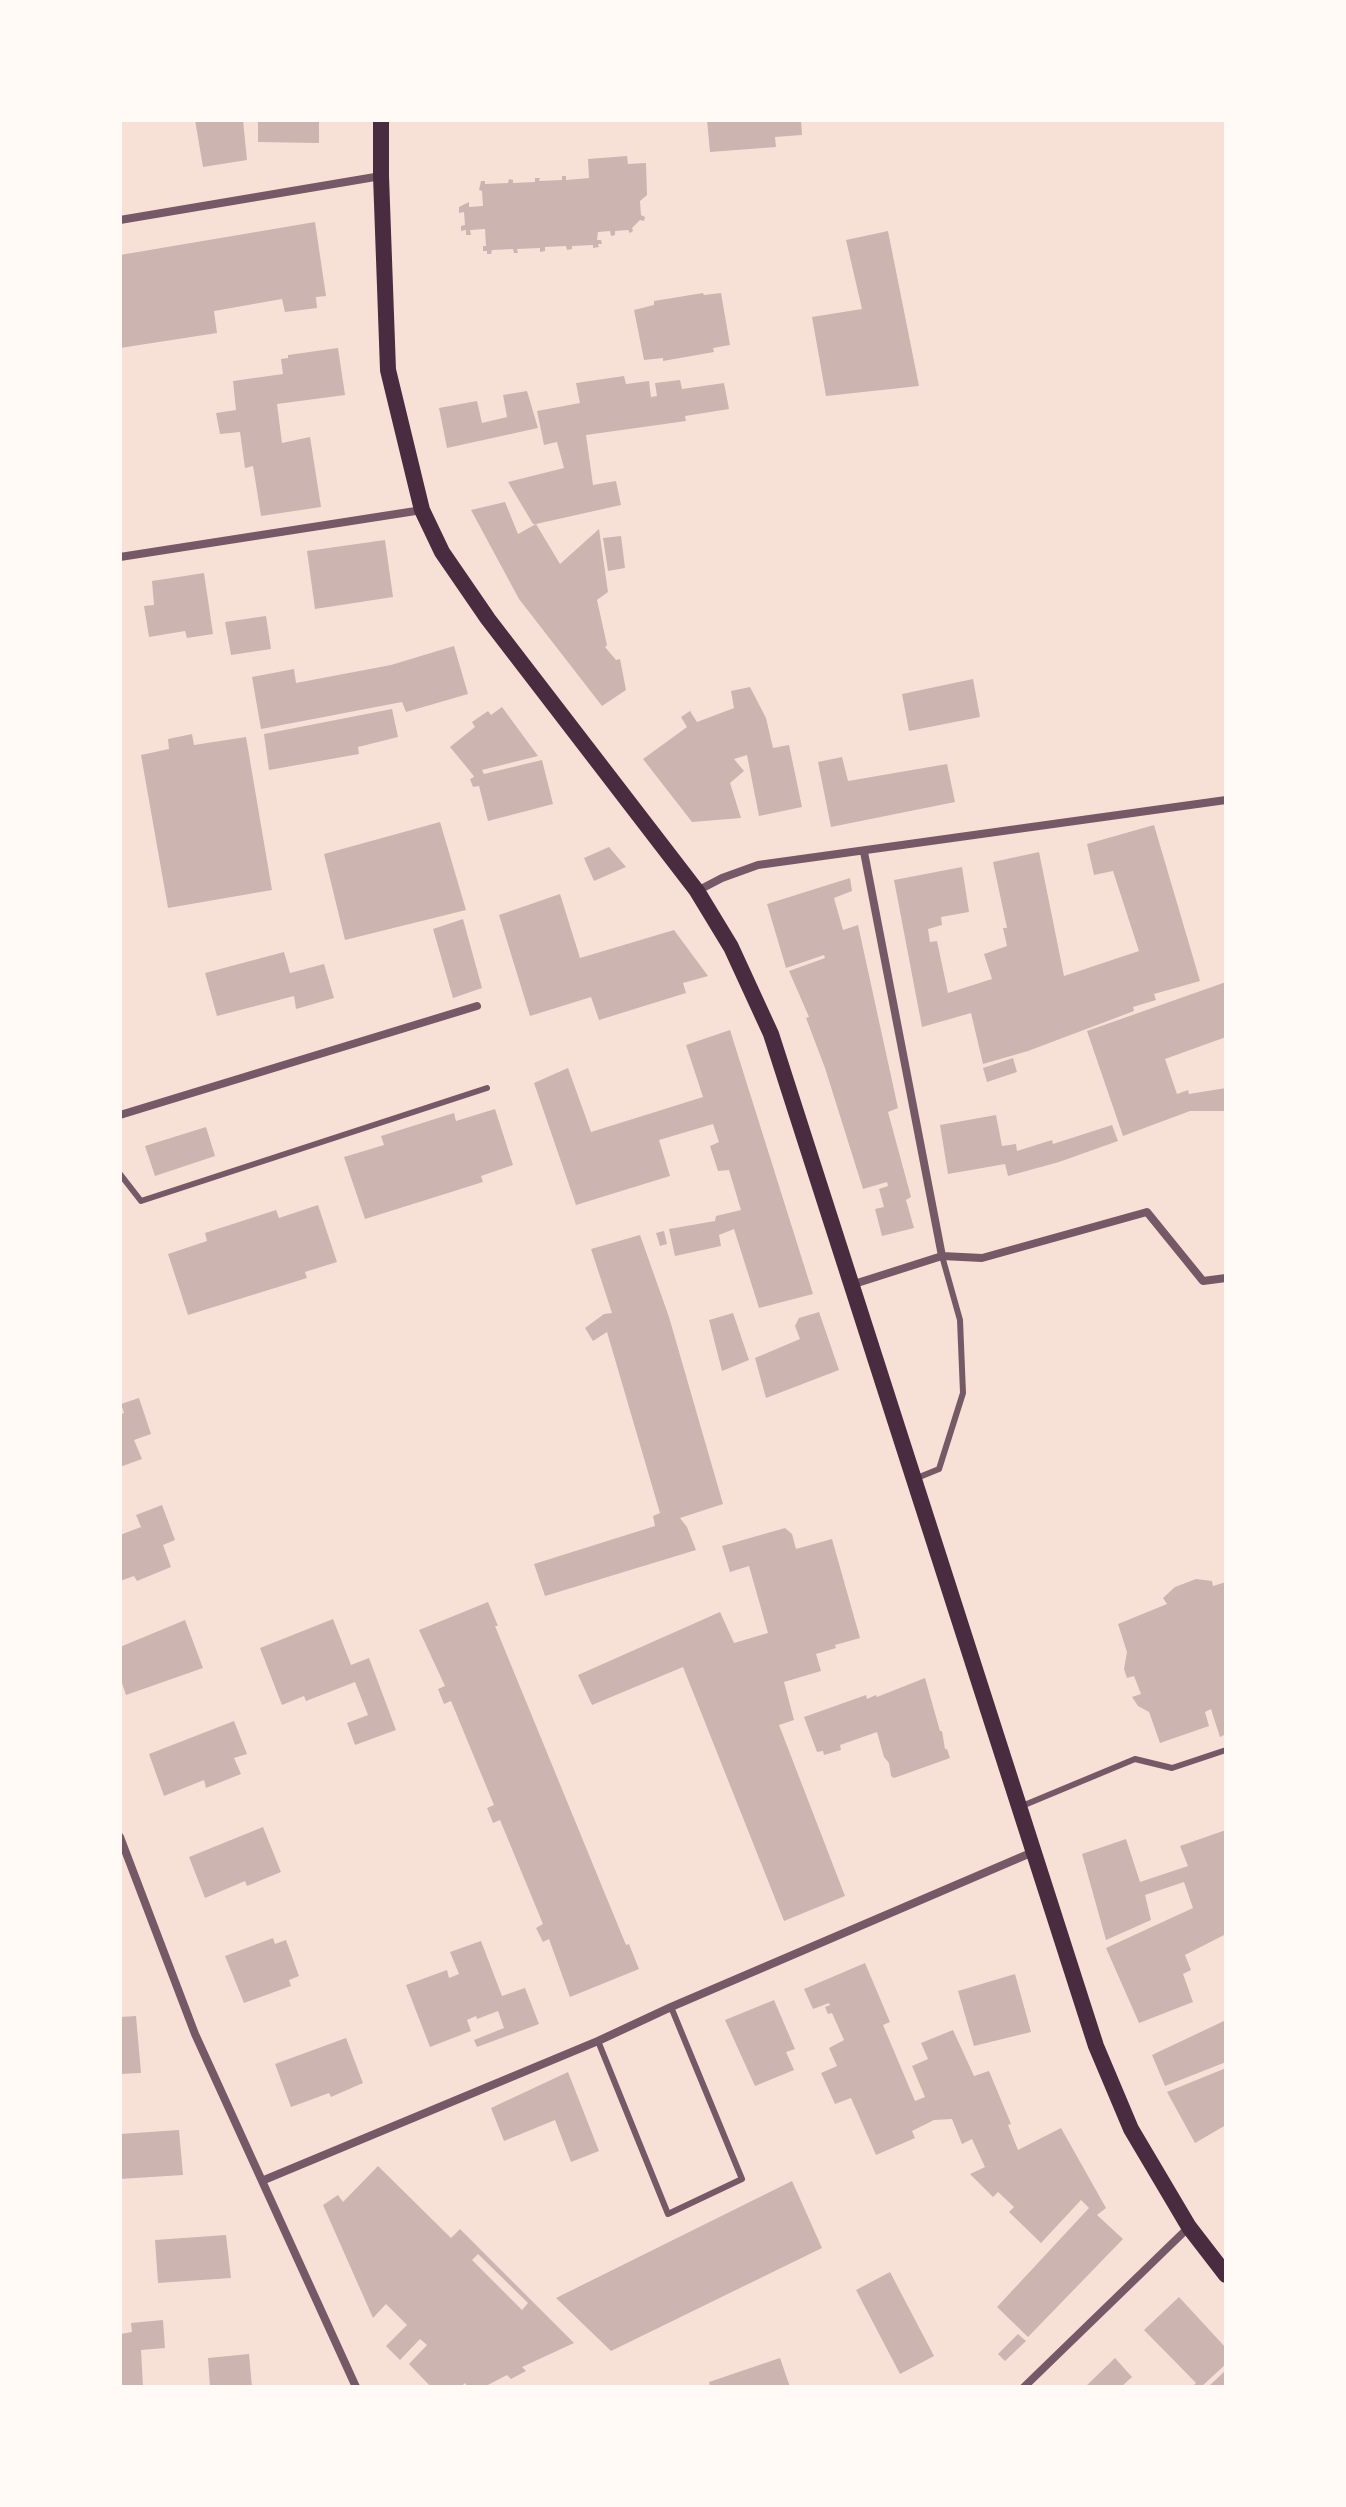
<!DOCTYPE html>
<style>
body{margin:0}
#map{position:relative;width:1346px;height:2507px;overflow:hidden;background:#f7e1d7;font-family:Mulish,sans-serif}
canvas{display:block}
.frame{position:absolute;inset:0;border:122px solid #fffaf5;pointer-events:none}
</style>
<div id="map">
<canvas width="1346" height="2507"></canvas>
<div class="frame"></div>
</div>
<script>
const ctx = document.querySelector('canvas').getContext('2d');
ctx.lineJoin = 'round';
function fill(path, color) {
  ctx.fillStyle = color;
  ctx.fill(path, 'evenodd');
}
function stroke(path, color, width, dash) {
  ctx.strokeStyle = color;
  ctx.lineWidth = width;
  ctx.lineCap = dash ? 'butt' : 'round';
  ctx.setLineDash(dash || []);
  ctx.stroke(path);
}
fill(new Path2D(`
 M 195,120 L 243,120 L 247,160 L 203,167 Z
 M 258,120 L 319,120 L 319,143 L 258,142 Z
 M 707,120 L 801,120 L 802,135 L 775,137 L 776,147 L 710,152 Z
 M 627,156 L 628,164 L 646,163 L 647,195 L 640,201 L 641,215 L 645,217 L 644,221 L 640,220 L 632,228 L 633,231 L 630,233 L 628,230 L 615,231 L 615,235 L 611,236 L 610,231 L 598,232 L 597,240 L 601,240 L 602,244 L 598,244 L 599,247 L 593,248 L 593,245 L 572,246 L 572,249 L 567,250 L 566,246 L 545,247 L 545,251 L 540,252 L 540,248 L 517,249 L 518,253 L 514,253 L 513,249 L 492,250 L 491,254 L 487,254 L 487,251 L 483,251 L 483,246 L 486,246 L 485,229 L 470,230 L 471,235 L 466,235 L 466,230 L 461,231 L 461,226 L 465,225 L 464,212 L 459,213 L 459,207 L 469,202 L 469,207 L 483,206 L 482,191 L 479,190 L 481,181 L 485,181 L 485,184 L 508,183 L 509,179 L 513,180 L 513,183 L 535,182 L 535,178 L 540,178 L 539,181 L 562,180 L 562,176 L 566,176 L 566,180 L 589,178 L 588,159 Z
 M 315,222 L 326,296 L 316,297 L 317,308 L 285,312 L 282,299 L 214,311 L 217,333 L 120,348 L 120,255 Z
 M 888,231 L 919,386 L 826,396 L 812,317 L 862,309 L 846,240 Z
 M 703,293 L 704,295 L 721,293 L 730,345 L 713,348 L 714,352 L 663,361 L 663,358 L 644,360 L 634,310 L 654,305 L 654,301 Z
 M 338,348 L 345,395 L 277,404 L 282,443 L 310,437 L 321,507 L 261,516 L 253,466 L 245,468 L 240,432 L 220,434 L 216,413 L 236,410 L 233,381 L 283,374 L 281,359 L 288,358 L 288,355 Z
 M 624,376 L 626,384 L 649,381 L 651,397 L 657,396 L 655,383 L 680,380 L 682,389 L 724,383 L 729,409 L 685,416 L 686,421 L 586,435 L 593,485 L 616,481 L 621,505 L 536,524 L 560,564 L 599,529 L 608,592 L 597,600 L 607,645 L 605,647 L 616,660 L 620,659 L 626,690 L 602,706 L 519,599 L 471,510 L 505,502 L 518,534 L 536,524 L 533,524 L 508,482 L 564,468 L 557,442 L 544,445 L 537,411 L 580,403 L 576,383 Z
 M 527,391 L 538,428 L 447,448 L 439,408 L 477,401 L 482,423 L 507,417 L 503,395 Z
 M 621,536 L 625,568 L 608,571 L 603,538 Z
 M 385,540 L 393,597 L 315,609 L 307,551 Z
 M 204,573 L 213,634 L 187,638 L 185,631 L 149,637 L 144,606 L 154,605 L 152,581 Z
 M 266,616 L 271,649 L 231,655 L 225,622 Z
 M 454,646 L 468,694 L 406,712 L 402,702 L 261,729 L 252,677 L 294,669 L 296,683 L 391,665 Z
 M 973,679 L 980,717 L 909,731 L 902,694 Z
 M 750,687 L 766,718 L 773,748 L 789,745 L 802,807 L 759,816 L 747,755 L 734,759 L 744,771 L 730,783 L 741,818 L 692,822 L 643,759 L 687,727 L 681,717 L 690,711 L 697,722 L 734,708 L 731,691 Z
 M 502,707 L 538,756 L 482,770 L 484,774 L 542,760 L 553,804 L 488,821 L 479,786 L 473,787 L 470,779 L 474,777 L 473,775 L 450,747 L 475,727 L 472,722 L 488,711 L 491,715 Z
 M 392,709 L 398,737 L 358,747 L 359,754 L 269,770 L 264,734 Z
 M 192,734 L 194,745 L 246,737 L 272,890 L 168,908 L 141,755 L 169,749 L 168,739 Z
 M 842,757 L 848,781 L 947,764 L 955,802 L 831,827 L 818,762 Z
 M 440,822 L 466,910 L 345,940 L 324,854 Z
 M 1154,825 L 1200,981 L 1154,994 L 1156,1000 L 1133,1007 L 1134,1011 L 1028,1051 L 983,1064 L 971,1013 L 922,1027 L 894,880 L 962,867 L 969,912 L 941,917 L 942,925 L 928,929 L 930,942 L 937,941 L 948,993 L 992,979 L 984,954 L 1007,946 L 1003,928 L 1007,928 L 993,862 L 1039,852 L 1064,976 L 1139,951 L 1113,871 L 1094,875 L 1087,844 Z
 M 609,847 L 626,867 L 594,881 L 584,858 Z
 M 850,878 L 852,891 L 834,898 L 843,930 L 858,925 L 898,1108 L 888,1112 L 911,1197 L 906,1200 L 914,1228 L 882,1236 L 875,1209 L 884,1207 L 879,1189 L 888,1186 L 887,1182 L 863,1189 L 825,1068 L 806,1018 L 809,1017 L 789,971 L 825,958 L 824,955 L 786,968 L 767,904 Z
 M 560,894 L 580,958 L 674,930 L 708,976 L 683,983 L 686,993 L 599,1020 L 591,997 L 530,1016 L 499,915 Z
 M 463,919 L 482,988 L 453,998 L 433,929 Z
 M 284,952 L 290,973 L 324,964 L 334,998 L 296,1009 L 294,996 L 217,1016 L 205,973 Z
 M 1226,982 L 1226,1037 L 1165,1059 L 1177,1094 L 1188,1090 L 1189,1094 L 1226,1088 L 1226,1111 L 1190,1111 L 1123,1136 L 1087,1031 Z
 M 730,1030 L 813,1294 L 759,1308 L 734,1229 L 719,1235 L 721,1246 L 675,1256 L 669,1229 L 715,1221 L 716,1216 L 741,1210 L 729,1170 L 718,1171 L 710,1146 L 719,1142 L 713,1124 L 659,1140 L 670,1176 L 576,1205 L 534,1083 L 568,1068 L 591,1132 L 703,1097 L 686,1045 Z
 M 1013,1058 L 1017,1072 L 987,1082 L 983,1068 Z
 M 495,1109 L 513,1165 L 481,1176 L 483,1182 L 365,1219 L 344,1157 L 384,1145 L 381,1136 L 454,1113 L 456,1121 Z
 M 996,1115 L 1002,1146 L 1016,1144 L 1017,1151 L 1052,1140 L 1053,1144 L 1112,1125 L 1118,1141 L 1059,1162 L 1008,1176 L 1005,1164 L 948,1174 L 940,1125 Z
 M 206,1127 L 215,1156 L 155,1176 L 145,1146 Z
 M 318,1205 L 337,1262 L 305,1272 L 307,1278 L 188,1315 L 168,1254 L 207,1241 L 205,1233 L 276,1210 L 279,1218 Z
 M 664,1231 L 667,1244 L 660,1246 L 656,1233 Z
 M 640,1235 L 669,1317 L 723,1504 L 680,1518 L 687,1527 L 696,1550 L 545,1596 L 534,1564 L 655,1526 L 653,1516 L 660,1513 L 607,1332 L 593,1341 L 585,1328 L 604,1314 L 612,1313 L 591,1249 Z
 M 819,1312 L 839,1370 L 766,1398 L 755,1358 L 800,1339 L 795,1326 L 799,1318 Z
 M 733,1313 L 749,1360 L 722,1371 L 709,1320 Z
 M 139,1398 L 151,1434 L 134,1440 L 142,1459 L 120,1467 L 120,1414 L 124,1413 L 121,1404 Z
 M 162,1505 L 175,1540 L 163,1545 L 171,1567 L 137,1581 L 134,1576 L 120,1581 L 120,1535 L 141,1527 L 136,1515 Z
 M 785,1528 L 792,1534 L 796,1549 L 832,1539 L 860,1638 L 835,1645 L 836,1648 L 816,1654 L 821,1671 L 784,1682 L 794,1720 L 779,1725 L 845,1896 L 784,1921 L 683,1667 L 592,1705 L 578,1675 L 720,1612 L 734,1643 L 768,1633 L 749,1566 L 730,1572 L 722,1546 Z
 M 1196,1579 L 1212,1581 L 1213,1586 L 1226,1582 L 1226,1734 L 1220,1737 L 1211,1709 L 1205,1712 L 1209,1726 L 1160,1743 L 1149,1712 L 1138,1706 L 1132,1697 L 1141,1694 L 1134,1676 L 1127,1678 L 1124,1669 L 1127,1652 L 1118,1624 L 1167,1604 L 1163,1598 L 1175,1587 Z
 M 488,1602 L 498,1626 L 495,1626 L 626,1945 L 629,1944 L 639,1969 L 570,1997 L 549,1939 L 543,1942 L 536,1928 L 543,1924 L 500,1820 L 493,1823 L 487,1808 L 494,1805 L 451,1701 L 444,1704 L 438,1689 L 445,1686 L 419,1630 Z
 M 333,1619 L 351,1665 L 369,1658 L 396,1730 L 355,1745 L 347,1723 L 368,1715 L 355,1682 L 306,1701 L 304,1696 L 282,1705 L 260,1648 Z
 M 185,1620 L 203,1668 L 126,1695 L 120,1677 L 120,1647 Z
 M 925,1678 L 940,1731 L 942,1731 L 945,1749 L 947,1749 L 950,1758 L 894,1778 L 891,1776 L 889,1763 L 884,1757 L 877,1732 L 840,1745 L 841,1750 L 824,1755 L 823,1751 L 817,1752 L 804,1717 L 866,1695 L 867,1699 L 876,1695 L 877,1697 Z
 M 234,1721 L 247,1754 L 234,1758 L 241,1774 L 206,1788 L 204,1780 L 164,1796 L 149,1754 Z
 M 263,1827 L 281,1872 L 247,1886 L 245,1881 L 205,1898 L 189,1857 Z
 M 1226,1830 L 1226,1934 L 1185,1955 L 1191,1970 L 1183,1974 L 1193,2002 L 1139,2023 L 1106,1948 L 1193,1908 L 1184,1882 L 1145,1895 L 1151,1920 L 1106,1940 L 1082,1854 L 1126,1839 L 1140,1882 L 1188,1866 L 1180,1846 Z
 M 273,1938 L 275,1944 L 286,1940 L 299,1976 L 289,1980 L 291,1986 L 244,2003 L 225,1956 Z
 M 481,1941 L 502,1996 L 525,1988 L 539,2024 L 477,2047 L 474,2040 L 504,2028 L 498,2011 L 477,2019 L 476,2016 L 467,2020 L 471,2031 L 430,2047 L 406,1985 L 447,1970 L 449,1978 L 459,1974 L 450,1952 Z
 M 865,1963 L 890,2022 L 883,2025 L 915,2101 L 925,2097 L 912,2066 L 928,2059 L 921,2043 L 953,2030 L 974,2076 L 989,2071 L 1011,2124 L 1008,2125 L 1018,2150 L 1061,2128 L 1106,2208 L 1097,2215 L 1123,2239 L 1028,2337 L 997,2307 L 1089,2208 L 1081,2200 L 1041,2243 L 1009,2212 L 1014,2207 L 998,2192 L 993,2197 L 970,2174 L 985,2167 L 972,2139 L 962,2144 L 952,2119 L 934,2120 L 912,2131 L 915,2138 L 876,2155 L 851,2098 L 835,2104 L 821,2073 L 837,2066 L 829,2048 L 844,2040 L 832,2013 L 828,2014 L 825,2007 L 830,2005 L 829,2003 L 813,2009 L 804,1989 Z
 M 1015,1974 L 1031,2032 L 974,2046 L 958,1991 Z
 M 774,2000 L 795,2049 L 786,2052 L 794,2070 L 755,2086 L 725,2020 Z
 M 136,2016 L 141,2073 L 120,2074 L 120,2017 Z
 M 1226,2020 L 1226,2062 L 1165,2086 L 1152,2055 Z
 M 346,2038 L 363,2083 L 331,2097 L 329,2093 L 291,2107 L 275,2064 Z
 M 1226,2068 L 1226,2125 L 1195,2143 L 1167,2092 Z
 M 568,2072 L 599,2151 L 571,2162 L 555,2120 L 504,2141 L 491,2108 Z
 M 179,2130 L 183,2175 L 120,2179 L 120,2134 Z
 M 378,2166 L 451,2238 L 460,2229 L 574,2343 L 522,2367 L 526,2371 L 511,2379 L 507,2375 L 484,2387 L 468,2387 L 465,2383 L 461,2387 L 431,2387 L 409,2364 L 427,2345 L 420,2339 L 400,2360 L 386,2346 L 407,2325 L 386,2304 L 373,2318 L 323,2205 L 338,2195 L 343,2202 ZM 478,2254 L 528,2303 L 522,2310 L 472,2260 Z
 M 792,2181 L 822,2248 L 611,2351 L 556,2298 Z
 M 226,2235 L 231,2278 L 158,2283 L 155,2240 Z
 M 890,2272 L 934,2356 L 900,2374 L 856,2290 Z
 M 1179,2297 L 1226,2348 L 1226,2364 L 1201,2387 L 1192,2387 L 1196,2383 L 1144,2330 Z
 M 163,2320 L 165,2348 L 141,2350 L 143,2387 L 120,2387 L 120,2334 L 132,2332 L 131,2323 Z
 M 1018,2334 L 1026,2341 L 1005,2361 L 998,2354 Z
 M 249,2354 L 252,2387 L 210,2387 L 208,2358 Z
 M 780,2358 L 790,2387 L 710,2387 L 709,2382 Z
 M 1115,2358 L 1132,2377 L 1121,2387 L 1085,2387 Z
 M 1226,2370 L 1226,2387 L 1208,2387 Z`), '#ccb4b1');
stroke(new Path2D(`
 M 120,1174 L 141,1201 L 487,1088
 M 917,1478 L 939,1469 L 963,1393 L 960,1320 L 942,1256
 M 1022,1806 L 1135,1759 L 1172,1768 L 1226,1750
 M 598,2041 L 668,2214 L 742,2179 L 671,2007`), '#755966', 6);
stroke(new Path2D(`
 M 120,220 L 381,176
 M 120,557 L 422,510
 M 864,852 L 942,1256
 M 697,891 L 722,878 L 758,865 L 1226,800
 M 120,1115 L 477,1006
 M 851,1285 L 942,1256 L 982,1258 L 1147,1212 L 1203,1281 L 1226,1278
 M 120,1837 L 195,2034 L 356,2387
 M 264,2180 L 598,2041 L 671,2007 L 1033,1852
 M 1024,2387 L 1189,2227`), '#755966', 8);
stroke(new Path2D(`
 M 381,120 L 381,176 L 388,370 L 422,510 L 442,552 L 488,619 L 697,891 L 731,947 L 771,1034 L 1096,2046 L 1131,2129 L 1189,2227 L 1226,2275`), '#4a2c40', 16);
</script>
